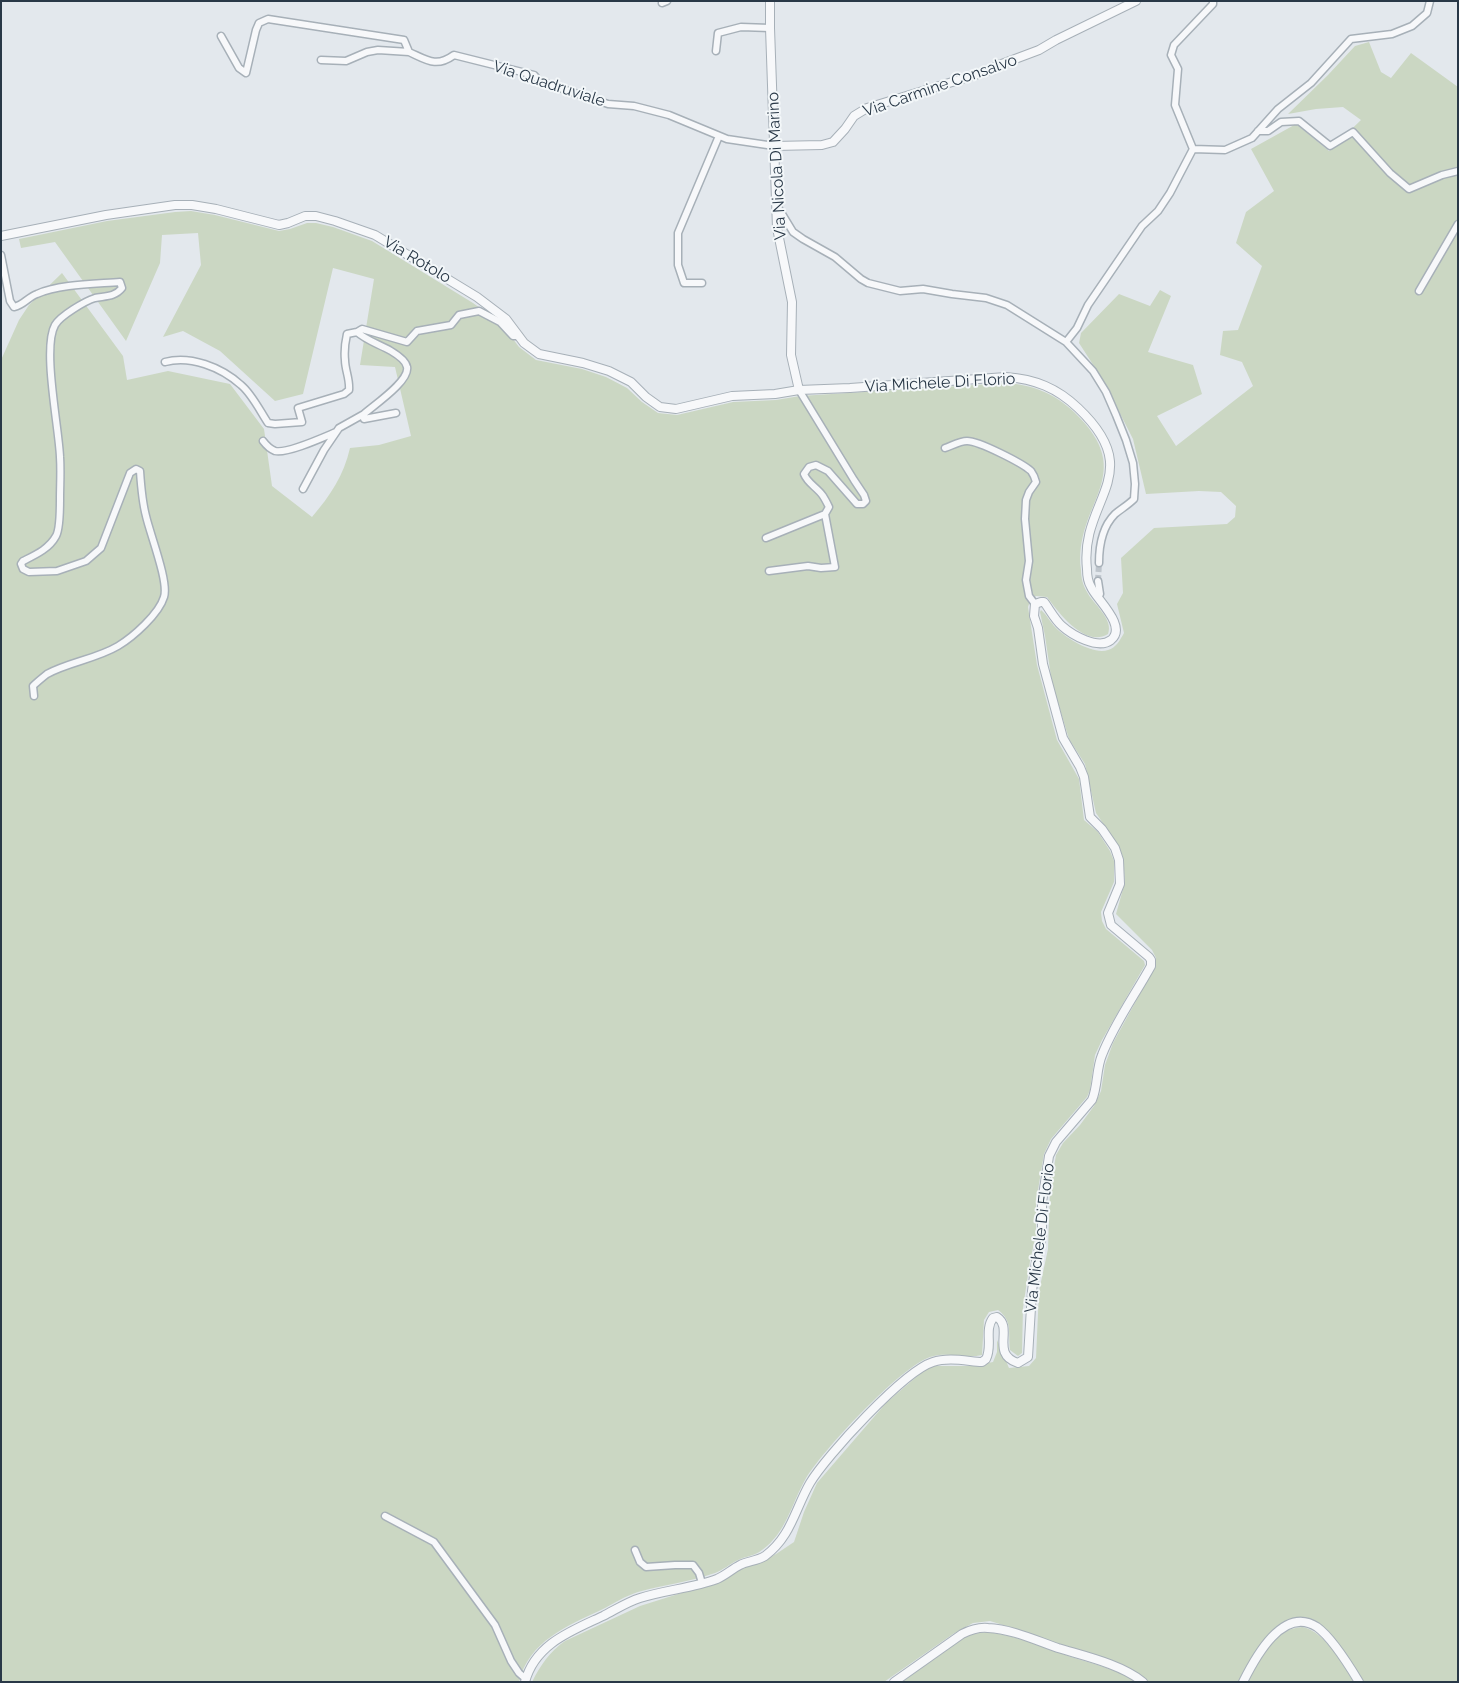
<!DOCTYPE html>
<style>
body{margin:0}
#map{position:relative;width:1459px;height:1683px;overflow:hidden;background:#e3e8ed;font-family:Raleway,sans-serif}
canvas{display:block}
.frame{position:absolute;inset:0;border:2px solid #293847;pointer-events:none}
</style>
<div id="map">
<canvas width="1459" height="1683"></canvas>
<div class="frame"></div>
</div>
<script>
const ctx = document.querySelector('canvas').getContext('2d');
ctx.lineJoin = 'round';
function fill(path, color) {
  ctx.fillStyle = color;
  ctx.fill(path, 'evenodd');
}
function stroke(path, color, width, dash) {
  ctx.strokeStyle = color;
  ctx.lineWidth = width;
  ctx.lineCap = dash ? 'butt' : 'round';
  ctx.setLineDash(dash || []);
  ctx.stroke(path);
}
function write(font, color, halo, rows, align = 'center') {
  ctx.font = font + ' Raleway,sans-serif';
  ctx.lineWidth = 4;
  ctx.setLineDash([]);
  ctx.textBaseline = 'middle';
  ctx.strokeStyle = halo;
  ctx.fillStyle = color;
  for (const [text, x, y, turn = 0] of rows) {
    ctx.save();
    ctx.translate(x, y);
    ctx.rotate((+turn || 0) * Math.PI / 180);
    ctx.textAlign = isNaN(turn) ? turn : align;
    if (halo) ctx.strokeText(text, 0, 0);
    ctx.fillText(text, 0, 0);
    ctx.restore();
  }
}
fill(new Path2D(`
 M 1369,42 L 1381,72 L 1391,78 L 1411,53 L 1458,87 L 1458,1682 L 1362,1682 L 1318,1625 C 1309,1625 1291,1623 1282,1625 C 1266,1630 1247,1667 1239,1682 L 1147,1682 L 1140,1676 L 1032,1634 L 990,1621 L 973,1623 L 953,1634 L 884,1682 L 532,1682 C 540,1666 550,1651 565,1641 L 640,1606 L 710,1584 L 744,1567 L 761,1563 L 776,1554 L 794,1542 L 804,1512 L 817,1483 L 886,1403 L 922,1372 L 932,1366 L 972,1366 L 993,1362 L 997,1352 L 997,1340 L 1009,1368 L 1029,1366 L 1036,1358 L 1039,1291 L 1048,1249 L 1050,1190 L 1056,1155 L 1063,1143 L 1080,1125 L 1094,1106 L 1101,1091 L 1105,1065 L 1113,1043 L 1154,968 L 1156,958 L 1152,950 L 1116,914 L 1125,882 L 1123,857 L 1117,844 L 1096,813 L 1085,764 L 1069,739 L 1052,683 L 1045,636 L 1040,612 L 1041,610 C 1047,615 1050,622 1056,628 C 1066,638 1093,655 1108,650 C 1116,648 1120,640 1124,633 L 1117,604 L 1123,593 L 1121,558 L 1154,528 L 1227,524 L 1235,517 L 1236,506 L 1221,492 L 1199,491 L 1146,494 L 1133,439 L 1103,380 L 1079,343 L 1081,333 L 1119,294 L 1150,306 L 1160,290 L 1171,296 L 1148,352 L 1193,365 L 1202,394 L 1157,416 L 1176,446 L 1253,386 L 1242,362 L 1220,355 L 1223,331 L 1238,330 L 1262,266 L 1236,243 L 1246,212 L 1274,191 L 1251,149 L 1296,124 L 1329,151 L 1361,120 L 1343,107 L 1316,109 L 1288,114 L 1328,75 L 1355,46 Z
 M 191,211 L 215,215 L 279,231 L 290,229 L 307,223 L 316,223 L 333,227 L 372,241 L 473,303 L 501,323 L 519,347 L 536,360 L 582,369 L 606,377 L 627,388 L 642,402 L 658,413 L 677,415 L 733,402 L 776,400 L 800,396 L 1006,383 C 1033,385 1054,393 1074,412 C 1141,476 1073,502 1081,570 C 1081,577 1083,586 1087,592 C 1093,604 1114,619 1108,634 C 1085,648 1059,613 1047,597 L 1036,596 L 1030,601 L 1028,607 L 1037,665 L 1057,740 L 1079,779 L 1084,820 L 1098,832 L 1110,851 L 1114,861 L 1114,882 L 1101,912 L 1102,921 L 1106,929 L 1144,961 L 1145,965 L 1102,1040 L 1095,1055 L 1090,1090 L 1087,1097 L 1051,1139 L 1044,1154 L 1036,1202 L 1036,1235 L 1030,1261 L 1023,1308 L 1022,1353 L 1018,1356 L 1010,1350 C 1008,1333 1013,1321 998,1310 L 989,1312 L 984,1320 L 982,1355 C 965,1359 947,1351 930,1357 C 900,1367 821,1452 805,1480 C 791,1505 786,1533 762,1550 C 755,1556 746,1556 738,1560 C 730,1564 723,1570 715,1573 C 690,1582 663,1585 638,1592 C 625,1596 613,1604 601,1610 C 567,1626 529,1641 519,1682 L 1,1682 L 1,360 L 19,320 L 29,305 L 62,273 L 123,356 L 127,380 L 168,371 L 230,384 L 264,429 L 272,486 L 312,517 C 330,496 344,475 350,448 L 379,445 L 411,436 L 395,367 L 360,365 L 374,279 L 333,268 L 303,394 L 275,401 L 220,351 L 183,331 L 163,337 L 201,265 L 198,233 L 162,235 L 160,263 L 126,341 L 55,242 L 21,248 L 19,239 L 107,221 L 175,212 Z
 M 1302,1627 C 1325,1631 1342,1664 1354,1682 L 1248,1682 C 1260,1659 1273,1629 1302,1627 Z
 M 986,1632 C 1015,1635 1044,1647 1071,1657 C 1093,1664 1117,1669 1136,1682 L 902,1682 L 964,1638 L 972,1634 Z`), '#cbd7c3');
stroke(new Path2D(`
 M 1098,581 L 1099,563`), '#bec5cc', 6, [6, 3]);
const minor = new Path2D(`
 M 663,1 L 662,3 L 667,1
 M 221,36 L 239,68 L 246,73 L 256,30 L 259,23 L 268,19 L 404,40 L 409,52 C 427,60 436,68 454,55 L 534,75 L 539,81 L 608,104 L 634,106 L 669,115 L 727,139 L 774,146
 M 716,51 L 718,33 L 741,27 L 770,28
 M 321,60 L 346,61 L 367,52 L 378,50 L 409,52
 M 1258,131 L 1268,131 L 1281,122 L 1299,121 L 1330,146 L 1353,132 L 1390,173 L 1409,189 L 1442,175 L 1458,171
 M 1193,149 L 1225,150 L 1252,138 L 1278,109 L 1311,83 L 1351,39 L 1392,34 L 1412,26 L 1427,13 L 1430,1
 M 1193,149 L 1175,105 L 1178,69 L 1171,55 L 1174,45 L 1213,4 L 1213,1
 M 776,204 L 793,232 L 803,239 L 835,257 L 861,279 L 868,283 L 900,291 L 923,289 L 952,294 L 986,298 L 1007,305 L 1066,342 L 1093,371 L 1106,392 L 1116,415 L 1126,440 L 1133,463 L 1135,484 L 1134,499 C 1128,505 1121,509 1115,514 C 1102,527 1099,545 1099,563
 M 1,255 L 10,301 L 14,307 C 24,305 28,297 37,294 C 59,284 96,284 120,282 L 122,288 C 115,297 105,296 95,298 C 85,301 60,316 55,325 C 42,348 59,428 60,457 C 61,471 60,485 60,499 C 60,508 60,529 56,536 C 49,549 35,555 23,561 L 21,564 L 23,569 L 29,572 L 57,571 L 86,561 L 101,548 L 130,473 L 136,469 L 140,471 C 141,486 142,501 146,516 C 150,534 169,582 164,597 C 159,614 133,637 118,646 C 96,659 69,662 47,674 C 42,678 37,682 33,686 L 34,696
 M 702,283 L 684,283 L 678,265 L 678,233 L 719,136
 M 1419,291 L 1458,224
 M 1066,342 L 1077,328 L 1088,305 L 1142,226 L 1158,211 L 1170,193 L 1193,149
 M 165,362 C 190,355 221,367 241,385 C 252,394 260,411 268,423 L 275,424 L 302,422 L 298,408 L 344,394 L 349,390 C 350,379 345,370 345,360 C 344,351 345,343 347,334 L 357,332
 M 396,413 L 364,419 L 364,414 C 374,405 410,381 407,367 C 406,360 396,354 391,351 C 379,344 367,341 357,332 L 362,329 L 407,342 L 417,331 L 451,325 L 459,315 L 479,311 L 500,322 L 513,336 L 519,336
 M 263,441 C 266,445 270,449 275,451 C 287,454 324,437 336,432
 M 945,448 C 951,446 960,441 967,441 C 979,441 1022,463 1031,471 C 1034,475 1035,478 1036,482 L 1029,492 L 1026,500 L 1025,519 L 1029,561 L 1026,580 L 1029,596 L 1035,604
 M 303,489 L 324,450 L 339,428 L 364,414
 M 766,538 L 825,514
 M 769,571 L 808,566 L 821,568 L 835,567 L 825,514 L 829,507 C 827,503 825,499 823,496 C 817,487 808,484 804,474 L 809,467 L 816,465 L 828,471 L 857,504 L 863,504 L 866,501 L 864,495 L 854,480 L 799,390
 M 1098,597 L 1100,594 L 1098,581
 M 385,1516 L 434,1542 L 495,1625 L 511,1661 L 519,1673 L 526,1679
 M 635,1550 L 640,1562 L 646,1567 L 675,1565 L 693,1565 L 699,1573 L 702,1583`);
const tertiary = new Path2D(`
 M 770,1 L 770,28 L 777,228 L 792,302 L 791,355 L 799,390
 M 774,146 L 822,145 L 833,142 L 845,129 L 854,116 L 867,108 L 985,72 L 999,65 L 1039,50 L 1056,40 L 1136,1
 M 1,236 L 106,215 L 175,205 L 192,205 L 216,209 L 279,225 L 288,223 L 305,216 L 316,216 L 335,221 L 375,235 L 477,297 L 506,319 L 524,343 L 539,354 L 583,363 L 609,371 L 631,382 L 646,397 L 660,407 L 676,409 L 732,396 L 775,394 L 799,390 L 850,388 L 1006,377 C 1035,379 1057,388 1078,408 C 1149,475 1079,499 1087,569 C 1087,575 1088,582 1091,587 C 1096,599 1128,626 1111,640 C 1098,650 1072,635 1062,626 C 1055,620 1050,610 1044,602 L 1041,602 L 1035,604 L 1034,616 L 1038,628 L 1043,664 L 1063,738 L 1080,767 L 1084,777 L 1090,817 L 1102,829 L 1115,848 L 1119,860 L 1120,884 L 1108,913 L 1111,925 L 1149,957 L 1151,960 L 1151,966 C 1135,995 1114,1024 1102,1055 C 1096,1069 1098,1086 1092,1100 L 1056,1142 L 1049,1156 L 1042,1202 L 1042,1236 L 1036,1262 L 1032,1291 L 1028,1357 L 1018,1363 C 990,1354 1014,1328 997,1317 L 993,1318 C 984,1330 993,1346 986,1359 L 982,1362 C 966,1361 948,1357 933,1362 C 904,1371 826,1456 810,1483 C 795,1509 791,1537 765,1556 C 757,1561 748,1561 740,1565 C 732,1569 726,1575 717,1579 C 693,1588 665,1590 640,1598 C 627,1602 615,1610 603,1616 C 571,1631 535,1644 525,1682
 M 894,1682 L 962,1634 C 970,1630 978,1627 988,1628 C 1011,1629 1035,1640 1058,1648 C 1084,1656 1121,1664 1143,1682
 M 1243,1682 C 1255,1658 1283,1605 1317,1627 C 1331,1637 1350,1667 1359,1682`);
stroke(minor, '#a7b0b8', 9);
stroke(tertiary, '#a7b0b8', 10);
stroke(minor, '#f7f8fa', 6);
stroke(tertiary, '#f7f8fa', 8);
write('16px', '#293847', '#f3f7f9', [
 ["Via Quadruviale",549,84,18],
 ["Via Carmine Consalvo",940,86,-19],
 ["Via Nicola Di Marino",777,166,-93],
 ["Via Rotolo",417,260,31],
 ["Via Michele Di Florio",940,383,-3],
 ["Via Michele Di Florio",1040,1238,-83]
]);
</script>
